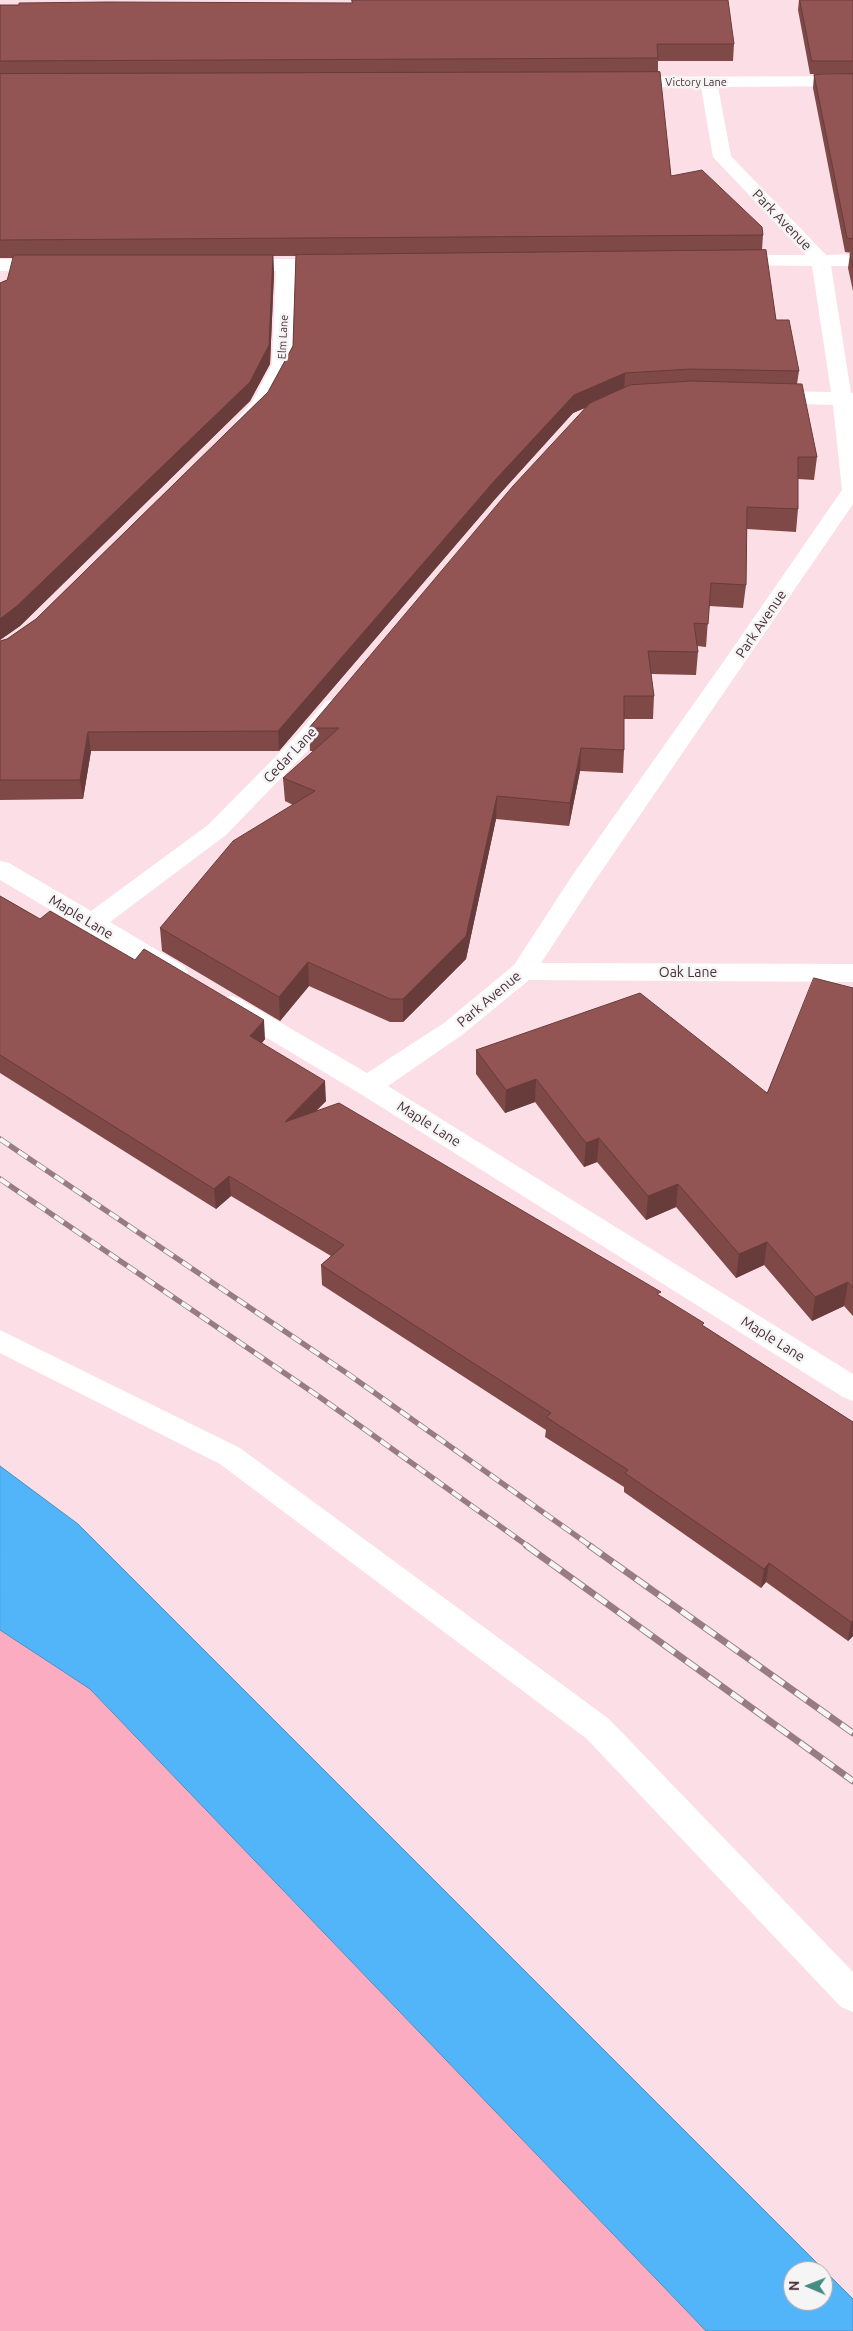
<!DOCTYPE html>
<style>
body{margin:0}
#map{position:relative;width:853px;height:2331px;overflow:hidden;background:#fcdfe6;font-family:Ubuntu,sans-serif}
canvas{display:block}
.north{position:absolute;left:783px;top:2261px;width:50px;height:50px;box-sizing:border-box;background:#f5f5f5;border:1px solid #b1a6a9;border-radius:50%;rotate:271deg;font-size:14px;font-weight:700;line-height:20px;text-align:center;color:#4b2f37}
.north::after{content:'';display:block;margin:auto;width:18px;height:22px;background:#488c81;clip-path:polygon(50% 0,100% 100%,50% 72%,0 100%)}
</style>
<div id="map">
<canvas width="853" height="2331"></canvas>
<div class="north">N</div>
</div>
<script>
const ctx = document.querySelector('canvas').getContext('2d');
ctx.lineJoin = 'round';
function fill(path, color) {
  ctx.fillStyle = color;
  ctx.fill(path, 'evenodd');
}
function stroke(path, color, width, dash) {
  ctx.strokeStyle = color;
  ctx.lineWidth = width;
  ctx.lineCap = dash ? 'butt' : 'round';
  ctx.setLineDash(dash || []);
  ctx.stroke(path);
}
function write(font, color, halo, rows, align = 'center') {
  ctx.font = font + ' Ubuntu,sans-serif';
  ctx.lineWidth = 5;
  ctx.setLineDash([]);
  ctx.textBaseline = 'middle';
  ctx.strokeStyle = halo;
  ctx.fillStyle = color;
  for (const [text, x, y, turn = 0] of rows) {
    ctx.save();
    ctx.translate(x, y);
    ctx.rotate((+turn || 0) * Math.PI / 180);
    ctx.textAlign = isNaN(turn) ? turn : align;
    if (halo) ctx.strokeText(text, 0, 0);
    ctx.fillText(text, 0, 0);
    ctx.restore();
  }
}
fill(new Path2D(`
 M 0,1630 L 90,1689 L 706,2331 L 0,2331 Z`), '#fbacc1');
const water = new Path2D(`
 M 0,1466 L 78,1524 L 853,2299 L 853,2331 L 706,2331 L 90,1689 L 0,1630 ZM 793,2271 L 823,2271 L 823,2301 L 793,2301 Z`);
fill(water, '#52b5f9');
stroke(water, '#508dbf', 1);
fill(new Path2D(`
 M 0,1330 L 240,1448 L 609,1719 L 853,1972 L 853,2012 L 841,2007 L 587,1739 L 220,1464 L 0,1353 Z`), '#fff');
fill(new Path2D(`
 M 853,76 L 853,86 L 718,87 L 731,156 L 826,255 L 853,254 L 853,266 L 831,266 L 851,393 L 853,393 L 853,504 L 592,885 L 541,963 L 853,964 L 853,982 L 529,980 L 462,1035 L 388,1086 L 853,1374 L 853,1401 L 843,1397 L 359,1093 L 222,1011 L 218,1005 L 222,999 L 231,996 L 240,999 L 367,1073 L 444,1023 L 514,965 L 574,873 L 724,661 L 842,490 L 833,405 L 768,403 L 761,401 L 758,397 L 761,393 L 768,391 L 831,392 L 812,266 L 723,265 L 721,261 L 723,257 L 730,255 L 806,255 L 713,157 L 701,87 L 624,87 L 618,86 L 615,82 L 618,78 L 624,77 Z
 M 0,259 L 49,259 L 56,261 L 58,265 L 56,269 L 49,271 L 0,271 Z
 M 237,259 L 334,259 L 341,261 L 343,265 L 341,269 L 295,271 L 292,364 L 268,409 L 252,426 L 245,428 L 238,426 L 235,422 L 252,402 L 272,364 L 276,271 L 230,269 L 228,265 L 230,261 Z
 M 334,699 L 342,701 L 346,706 L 342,711 L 310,748 L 226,835 L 110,922 L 184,966 L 188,972 L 184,978 L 175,981 L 166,978 L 0,880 L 0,861 L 9,863 L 91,911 L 208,825 L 294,738 L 326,701 Z`), '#fff');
const railFar1 = new Path2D(`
 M 0,1139 L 348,1374 L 592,1547
 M 0,1179 L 321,1398 L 529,1547`);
const rail = new Path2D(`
 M 527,1546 L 853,1781
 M 590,1546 L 853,1733`);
stroke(railFar1, '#987c83', 5.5);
stroke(rail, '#987c83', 7);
stroke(railFar1, '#f5f5f5', 4, [11]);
stroke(rail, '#f5f5f5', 5, [14]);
fill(new Path2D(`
 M 799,0 L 853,0 L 853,74 L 810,74 L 798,10 Z
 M 0,5 L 734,44 L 733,61 L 658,61 L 658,72 L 671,176 L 763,235 L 762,250 L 776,320 L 799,371 L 797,384 L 817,457 L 814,480 L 798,479 L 798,509 L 796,532 L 747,529 L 746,585 L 743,608 L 709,606 L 706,647 L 697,646 L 698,652 L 696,675 L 651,674 L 654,696 L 653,719 L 624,719 L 624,750 L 623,773 L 580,771 L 569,826 L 496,819 L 466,959 L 403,1022 L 390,1022 L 309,986 L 280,1021 L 162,951 L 160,928 L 293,805 L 285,801 L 283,778 L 314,751 L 310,751 L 309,728 L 585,408 L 573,413 L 496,498 L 279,751 L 91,751 L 83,799 L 0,800 L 0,641 L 7,639 L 36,619 L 268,392 L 293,346 L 296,256 L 273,256 L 274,273 L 270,364 L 250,401 L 20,626 L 0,640 L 0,283 L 7,280 L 14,258 L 0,258 Z
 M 853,74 L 853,291 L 848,268 L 850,254 L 852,253 L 845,252 L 813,88 L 814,75 Z
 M 0,896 L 40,919 L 265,1039 L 262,1043 L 326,1101 L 317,1110 L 661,1297 L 704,1327 L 853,1422 L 853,1636 L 848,1641 L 766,1582 L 761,1588 L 624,1492 L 624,1487 L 545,1437 L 546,1430 L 322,1285 L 321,1265 L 331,1256 L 231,1196 L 216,1209 L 0,1073 Z
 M 853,988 L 853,1316 L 844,1306 L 812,1321 L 764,1265 L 736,1278 L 676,1207 L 646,1220 L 597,1162 L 584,1167 L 535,1102 L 505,1113 L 476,1074 L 476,1050 L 767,1093 Z`), '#7e4947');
fill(new Path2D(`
 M 273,255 L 274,273 L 270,364 L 250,401 L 20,626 L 0,640 L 0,619 Z
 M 625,373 L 624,391 L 573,413 L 496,498 L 279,751 L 278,731 L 496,479 L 574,395 Z
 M 88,732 L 91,751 L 83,799 L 80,780 Z
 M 581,748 L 580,771 L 569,826 L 570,803 Z
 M 497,796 L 496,819 L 466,959 L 403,1022 L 403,999 Z
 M 308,962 L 309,986 L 280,1021 L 279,997 Z
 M 264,1020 L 265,1039 L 251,1056 L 250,1036 Z
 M 536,1079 L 535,1102 L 505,1113 L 506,1090 Z
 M 325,1081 L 326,1101 L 286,1141 L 285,1122 Z
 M 599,1138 L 597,1162 L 584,1167 L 586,1143 Z
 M 229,1176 L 231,1196 L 216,1209 L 214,1189 Z
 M 678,1184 L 676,1207 L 646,1220 L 648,1196 Z
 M 767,1242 L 764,1265 L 736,1278 L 739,1254 Z
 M 848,1282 L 844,1306 L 812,1321 L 815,1297 Z
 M 769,1563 L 766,1582 L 761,1588 L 764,1569 Z
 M 853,1621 L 853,1636 L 848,1641 L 851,1622 Z`), '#673c3a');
const building = new Path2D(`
 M 352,0 L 728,0 L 734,44 L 657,44 L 658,58 L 0,61 L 0,5 L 19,5 L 19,3 L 107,2 L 352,3 Z
 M 800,0 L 853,0 L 853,61 L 812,61 Z
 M 660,72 L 671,176 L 702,170 L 762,227 L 763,235 L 0,240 L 0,74 Z
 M 853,74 L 853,239 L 847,238 L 814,75 Z
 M 766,250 L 776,320 L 789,320 L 799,371 L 691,369 L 625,373 L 574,395 L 496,479 L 278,731 L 88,732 L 80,780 L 0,780 L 0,641 L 7,639 L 36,619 L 268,392 L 293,346 L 296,255 Z
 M 853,253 L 853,268 L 850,254 Z
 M 14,255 L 273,255 L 269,345 L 250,382 L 17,606 L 0,619 L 0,283 L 7,280 Z
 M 692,381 L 802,384 L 817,457 L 798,457 L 798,509 L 747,507 L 746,585 L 711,583 L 708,624 L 694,623 L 698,652 L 648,651 L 654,696 L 624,696 L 624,750 L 581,748 L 570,803 L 497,796 L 466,936 L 403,999 L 390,999 L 308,962 L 279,997 L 160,928 L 233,841 L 315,791 L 283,778 L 339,728 L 309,728 L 513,486 L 590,403 L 630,385 Z
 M 0,896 L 40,919 L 50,911 L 135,960 L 144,949 L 264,1020 L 250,1036 L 325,1081 L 285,1122 L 339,1103 L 661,1292 L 657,1294 L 704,1323 L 702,1325 L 853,1422 L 853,1621 L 851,1622 L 769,1563 L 764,1569 L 625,1473 L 628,1470 L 546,1417 L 551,1413 L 321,1265 L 344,1245 L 229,1176 L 214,1189 L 0,1055 Z
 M 814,978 L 853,988 L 853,1288 L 848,1282 L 815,1297 L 767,1242 L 739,1254 L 678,1184 L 648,1196 L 599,1138 L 586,1143 L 536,1079 L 506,1090 L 476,1050 L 640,993 L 767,1093 Z`);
fill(building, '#935553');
stroke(building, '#673c3a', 1);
write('11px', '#4b2f37', '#f5f5f5', [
 ["Victory Lane",696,82],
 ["Elm Lane",283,337,-87]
]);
write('14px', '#4b2f37', '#f5f5f5', [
 ["Park Avenue",782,220,46],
 ["Park Avenue",761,624,-56],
 ["Cedar Lane",290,755,-47],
 ["Maple Lane",81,917,31],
 ["Oak Lane",688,972],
 ["Park Avenue",489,999,-40],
 ["Maple Lane",429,1124,32],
 ["Maple Lane",773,1339,32]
]);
</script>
